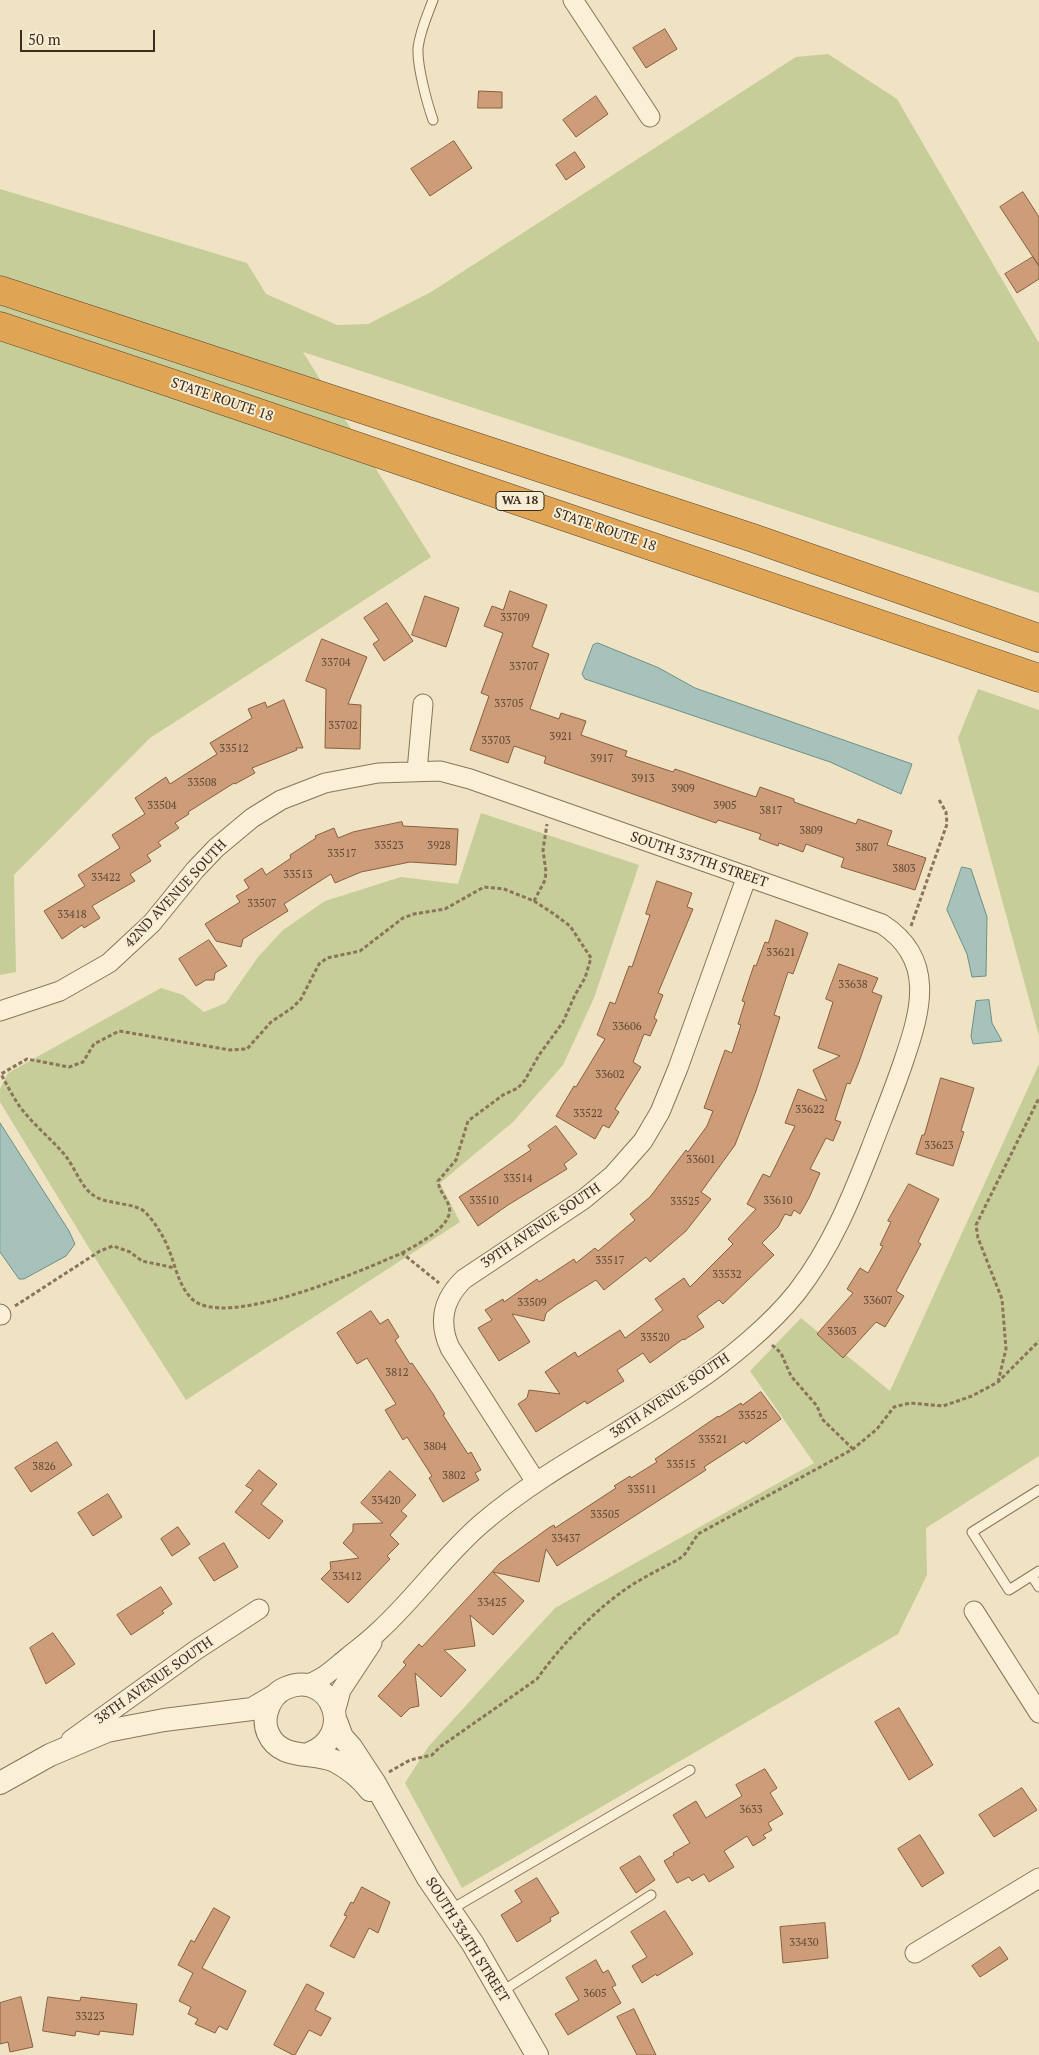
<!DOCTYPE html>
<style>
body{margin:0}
#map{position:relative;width:1039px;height:2055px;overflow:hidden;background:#efe3c4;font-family:"PT Serif",serif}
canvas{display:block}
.scale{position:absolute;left:20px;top:30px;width:135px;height:22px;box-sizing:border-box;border:2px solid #392c1e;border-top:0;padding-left:6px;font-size:15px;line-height:18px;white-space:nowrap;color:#392c1e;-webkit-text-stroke:4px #f6edd4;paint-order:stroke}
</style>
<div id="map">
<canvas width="1039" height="2055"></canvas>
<div class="scale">50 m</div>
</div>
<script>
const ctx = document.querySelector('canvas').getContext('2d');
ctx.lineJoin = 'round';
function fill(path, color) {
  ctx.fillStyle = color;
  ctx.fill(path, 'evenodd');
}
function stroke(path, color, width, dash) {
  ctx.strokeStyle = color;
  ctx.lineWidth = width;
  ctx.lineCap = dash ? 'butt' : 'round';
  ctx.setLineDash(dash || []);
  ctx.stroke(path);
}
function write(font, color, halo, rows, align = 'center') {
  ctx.font = font + ' "PT Serif",serif';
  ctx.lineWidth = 4;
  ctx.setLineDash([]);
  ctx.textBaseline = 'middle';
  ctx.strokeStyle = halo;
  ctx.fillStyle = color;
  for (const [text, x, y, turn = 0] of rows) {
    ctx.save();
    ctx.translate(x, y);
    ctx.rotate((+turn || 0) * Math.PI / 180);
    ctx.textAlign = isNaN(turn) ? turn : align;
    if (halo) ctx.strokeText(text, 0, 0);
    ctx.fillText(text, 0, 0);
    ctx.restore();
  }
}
fill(new Path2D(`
 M 828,54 L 897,99 L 1039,343 L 1039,593 L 303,352 L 431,557 L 150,738 L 14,875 L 16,972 L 0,975 L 0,189 L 247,263 L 266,294 L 337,325 L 368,324 L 431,292 L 796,57 Z
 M 978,689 L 1039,710 L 1039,1036 L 958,738 Z
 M 481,813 L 639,865 L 594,998 L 563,1065 L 513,1122 L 440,1183 L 460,1222 L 186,1400 L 100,1266 L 0,1102 L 0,1089 L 8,1073 L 161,988 L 183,995 L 204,1012 L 226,1003 L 258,957 L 283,930 L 325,901 L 401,877 L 458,884 Z
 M 1039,1064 L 1039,1456 L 926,1528 L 927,1575 L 898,1634 L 462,1888 L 405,1783 L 428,1747 L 555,1608 L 814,1463 L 750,1371 L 801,1318 L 890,1391 Z`), '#c6cd98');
const water = new Path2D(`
 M 598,643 L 659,668 L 695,688 L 912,764 L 901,794 L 830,762 L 585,679 L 582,674 L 593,645 Z
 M 962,867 L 971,869 L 987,917 L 986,976 L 972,977 L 967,954 L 947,910 Z
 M 989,1000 L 992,1023 L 1002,1041 L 973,1044 L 971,1036 L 976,1001 Z
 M 0,1123 L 69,1231 L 75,1244 L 66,1256 L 24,1279 L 19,1279 L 0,1252 Z`);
fill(water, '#a6c2ba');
stroke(water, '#6c9088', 1);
const building = new Path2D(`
 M 665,29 L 677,49 L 646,68 L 633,48 Z
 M 479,91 L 502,92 L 502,108 L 478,108 Z
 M 596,96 L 608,114 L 576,137 L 563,120 Z
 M 454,141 L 472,168 L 430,196 L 411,169 Z
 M 575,152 L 585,167 L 566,180 L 556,165 Z
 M 1023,192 L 1039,217 L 1039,266 L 1000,207 Z
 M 1033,257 L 1039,266 L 1039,279 L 1017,293 L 1005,274 Z
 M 510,591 L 547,605 L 532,647 L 549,654 L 530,709 L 559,719 L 561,713 L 586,721 L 581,735 L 627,751 L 625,756 L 673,772 L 675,769 L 756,797 L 760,787 L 794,799 L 794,802 L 856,824 L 858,819 L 892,831 L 887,845 L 926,858 L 915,890 L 841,867 L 844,858 L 806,844 L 803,852 L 779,843 L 778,846 L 759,839 L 761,834 L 718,820 L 716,823 L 544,763 L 546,757 L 514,746 L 508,763 L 470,750 L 489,696 L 481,693 L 503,633 L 484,626 L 492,606 L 503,610 Z
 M 425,596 L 459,608 L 446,647 L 412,635 Z
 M 387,603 L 413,641 L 384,661 L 373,644 L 379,640 L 364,618 Z
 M 322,639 L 367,657 L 348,704 L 361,705 L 360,749 L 325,748 L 326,689 L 306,681 Z
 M 284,700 L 303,748 L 296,748 L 297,750 L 252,768 L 255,773 L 235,784 L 234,783 L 188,812 L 189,814 L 175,823 L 179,828 L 158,842 L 161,846 L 147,855 L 151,861 L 130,874 L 135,881 L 92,906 L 100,918 L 84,928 L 82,925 L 62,939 L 44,911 L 85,886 L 78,875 L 120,848 L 112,835 L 145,814 L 135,798 L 166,777 L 170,784 L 217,754 L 210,743 L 252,718 L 248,709 L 265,702 L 267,707 Z
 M 402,822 L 403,826 L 458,829 L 456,865 L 410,862 L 361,872 L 335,883 L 331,874 L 284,904 L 288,911 L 243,939 L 241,947 L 216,941 L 205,924 L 240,902 L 236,896 L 249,888 L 244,880 L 262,868 L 266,875 L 291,858 L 290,855 L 316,838 L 315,836 L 334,828 L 338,838 L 353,832 Z
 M 657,881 L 692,893 L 687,907 L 693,909 L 658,993 L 663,995 L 654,1018 L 657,1020 L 650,1036 L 644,1034 L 633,1062 L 641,1067 L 615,1109 L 619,1112 L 609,1128 L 603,1125 L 595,1139 L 556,1116 L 574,1086 L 576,1087 L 605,1039 L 597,1035 L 610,1002 L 615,1004 L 629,966 L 632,967 L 650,915 L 646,914 Z
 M 776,920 L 808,933 L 793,974 L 788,972 L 774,1015 L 780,1017 L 756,1091 L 735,1145 L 701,1192 L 711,1199 L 686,1231 L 650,1262 L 646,1257 L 604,1290 L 596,1280 L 556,1305 L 546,1313 L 544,1321 L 512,1314 L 530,1342 L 499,1361 L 478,1328 L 492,1320 L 485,1310 L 503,1299 L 504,1302 L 537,1279 L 539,1282 L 574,1259 L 576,1263 L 595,1248 L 598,1251 L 635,1220 L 630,1214 L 650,1197 L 686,1150 L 688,1152 L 707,1126 L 713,1111 L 704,1108 L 725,1050 L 732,1053 L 741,1025 L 738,1024 L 745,1002 L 742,1001 L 754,965 L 756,966 L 765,942 L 768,943 Z
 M 209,940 L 227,966 L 215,973 L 214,980 L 206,980 L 196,986 L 179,959 Z
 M 839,964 L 878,978 L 872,992 L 882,996 L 859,1062 L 850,1084 L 847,1083 L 835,1120 L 841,1122 L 833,1141 L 826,1138 L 810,1169 L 820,1173 L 809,1198 L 800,1214 L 794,1210 L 791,1216 L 785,1214 L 778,1227 L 762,1243 L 774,1255 L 723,1304 L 719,1300 L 697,1316 L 704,1327 L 684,1340 L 683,1339 L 650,1363 L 643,1353 L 617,1370 L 624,1381 L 587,1404 L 585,1401 L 536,1432 L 518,1404 L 527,1398 L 529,1390 L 560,1394 L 545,1372 L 575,1352 L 578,1357 L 620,1330 L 625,1338 L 663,1310 L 655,1299 L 684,1278 L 690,1287 L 733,1244 L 728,1239 L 756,1209 L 747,1204 L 763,1174 L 770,1177 L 795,1126 L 785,1123 L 798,1089 L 827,1101 L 813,1070 L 840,1056 L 818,1048 L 833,1002 L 826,999 Z
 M 941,1078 L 974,1088 L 961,1131 L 964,1132 L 953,1166 L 916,1154 L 922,1135 L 924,1135 Z
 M 556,1126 L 577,1154 L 564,1164 L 567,1169 L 508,1205 L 478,1226 L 459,1197 L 531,1150 L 528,1146 Z
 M 909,1184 L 939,1199 L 918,1242 L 921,1244 L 896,1291 L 904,1296 L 885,1327 L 876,1322 L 843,1358 L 817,1334 L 853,1293 L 847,1289 L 860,1268 L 868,1273 L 883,1246 L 880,1245 L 891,1222 L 888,1221 Z
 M 371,1311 L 380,1324 L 388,1319 L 399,1337 L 395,1340 L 410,1364 L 412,1363 L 433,1394 L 445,1414 L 443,1415 L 468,1454 L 471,1452 L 481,1470 L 475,1473 L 479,1480 L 443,1502 L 429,1478 L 432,1476 L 407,1437 L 403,1440 L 385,1410 L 396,1404 L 367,1358 L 357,1364 L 337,1333 Z
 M 761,1392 L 781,1419 L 746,1444 L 744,1441 L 704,1467 L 706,1470 L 557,1566 L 546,1549 L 539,1582 L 493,1572 L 524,1601 L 493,1635 L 470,1615 L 475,1646 L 444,1650 L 466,1670 L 441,1697 L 415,1673 L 419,1706 L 410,1708 L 401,1717 L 378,1696 L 406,1665 L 403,1662 L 419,1644 L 422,1647 L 500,1563 L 550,1527 L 554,1525 L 555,1528 L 616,1488 L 614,1486 L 630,1476 L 631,1478 L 657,1462 L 655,1459 L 718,1416 L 719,1417 L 741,1403 L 742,1405 Z
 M 57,1442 L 72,1465 L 31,1492 L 15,1468 Z
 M 259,1470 L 277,1484 L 261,1504 L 283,1521 L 269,1539 L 235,1512 L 253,1490 L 246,1486 Z
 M 390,1471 L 416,1495 L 401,1511 L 407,1516 L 390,1535 L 399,1544 L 387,1556 L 390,1559 L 348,1603 L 321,1579 L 331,1569 L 330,1562 L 359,1558 L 343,1543 L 353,1531 L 353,1524 L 383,1523 L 361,1503 Z
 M 108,1494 L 122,1517 L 93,1536 L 78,1513 Z
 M 178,1527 L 190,1544 L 172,1556 L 161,1539 Z
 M 224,1543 L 238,1567 L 214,1581 L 199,1558 Z
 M 161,1587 L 172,1604 L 162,1611 L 164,1613 L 131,1635 L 117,1615 Z
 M 53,1633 L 75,1664 L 46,1684 L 30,1648 Z
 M 899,1708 L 933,1765 L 909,1780 L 875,1722 Z
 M 765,1769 L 777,1788 L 770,1793 L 783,1814 L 768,1823 L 772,1830 L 763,1835 L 766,1838 L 753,1846 L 747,1836 L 724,1851 L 734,1867 L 709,1882 L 704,1874 L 692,1881 L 689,1877 L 677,1883 L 664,1861 L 674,1855 L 673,1853 L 690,1843 L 673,1815 L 696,1801 L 706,1818 L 742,1796 L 736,1785 Z
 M 1022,1788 L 1037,1810 L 994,1837 L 979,1815 Z
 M 920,1835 L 944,1873 L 922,1887 L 898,1849 Z
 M 640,1856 L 655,1880 L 636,1893 L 620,1868 Z
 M 537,1878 L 559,1913 L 550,1918 L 551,1921 L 517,1942 L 501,1915 L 522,1902 L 515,1891 Z
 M 362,1887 L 390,1902 L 378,1933 L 369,1928 L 354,1958 L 330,1946 L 347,1916 L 344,1915 L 351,1902 L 353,1903 Z
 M 214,1908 L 230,1917 L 202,1968 L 246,1991 L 227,2030 L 219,2026 L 215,2033 L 195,2024 L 198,2019 L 188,2014 L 191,2007 L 179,2001 L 193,1973 L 178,1965 L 191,1940 L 194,1942 Z
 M 665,1911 L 693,1954 L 657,1976 L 656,1974 L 642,1983 L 632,1966 L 647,1957 L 631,1932 Z
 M 825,1923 L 828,1958 L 783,1963 L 780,1927 Z
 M 1000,1947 L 1008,1959 L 980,1977 L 972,1966 Z
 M 596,1960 L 603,1973 L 608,1970 L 616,1985 L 612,1987 L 621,2003 L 568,2035 L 555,2014 L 579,2000 L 566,1978 Z
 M 307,1984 L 324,1993 L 315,2010 L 331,2018 L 321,2036 L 309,2030 L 295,2055 L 293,2055 L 274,2045 Z
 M 21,1997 L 33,2047 L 10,2052 L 8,2042 L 0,2044 L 0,2003 Z
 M 48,1997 L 80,2001 L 81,1997 L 137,2004 L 133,2035 L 100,2031 L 99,2035 L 76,2031 L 75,2036 L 43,2031 Z
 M 634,2009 L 656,2055 L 637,2055 L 617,2017 Z`);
fill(building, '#cd9d79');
stroke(building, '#895e40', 1);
const service = new Path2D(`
 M 433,120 C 427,103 417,66 418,48 C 420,31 427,16 433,0
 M 1039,1490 L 972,1532 L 1009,1590 L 1039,1571
 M 1032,1576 L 1039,1587
 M 450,1910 L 690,1770
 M 501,1992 L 651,1895`);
const minor = new Path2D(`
 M 573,0 L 650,117
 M 417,771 L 423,704
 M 0,1011 L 60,991 L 109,963 L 152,923 L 195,870 L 216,848 L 252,818 L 281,800 L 325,783 L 378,773 L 440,771 L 470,779 L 882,924 C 936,959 921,1010 904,1060 C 894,1090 882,1119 871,1148 C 851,1199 831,1248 797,1292 C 770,1326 727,1361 691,1385 C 622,1433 545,1469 481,1524 C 444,1556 416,1597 380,1630 C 370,1640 359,1648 348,1657 C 334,1668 322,1681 304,1685
 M 0,1314 L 1,1315
 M 536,1482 L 450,1348 C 438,1322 443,1299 464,1279 L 584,1199 L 613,1175 L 643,1141 L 660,1112 L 678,1068 L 747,876
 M 974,1611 L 1039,1713
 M 335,1712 L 341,1690 L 372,1643
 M 71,1740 L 196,1650 L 259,1609
 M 915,1953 L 1039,1878`);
const tertiary = new Path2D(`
 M 336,1721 L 342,1737 L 351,1747 L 374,1782 L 428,1878 L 473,1944 L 537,2055
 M 308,1754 C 358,1736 331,1669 286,1688 C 276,1692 270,1701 267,1711 C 265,1718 265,1726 268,1733 C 280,1761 312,1751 335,1761 C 348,1768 361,1778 370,1790
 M 0,1783 L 50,1755 L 107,1731 L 164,1720 L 252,1709 L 274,1696`);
const motorway = new Path2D(`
 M 0,290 L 753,538 L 1039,638
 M 0,326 L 168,382 L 1039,678`);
stroke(service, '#8a745a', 11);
stroke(minor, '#8a745a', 21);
stroke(tertiary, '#8a745a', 24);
stroke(motorway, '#57422e', 29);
stroke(new Path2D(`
 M 534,901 L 545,880 L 546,872 L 543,850 L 547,824
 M 911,926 L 947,824 L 946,812 L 938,798
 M 402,1253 C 416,1245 455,1226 449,1206 C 446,1197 439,1191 438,1181 L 456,1160 L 468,1121 L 503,1095 L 518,1088 L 525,1080 L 539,1055 L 563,1022 L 575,995 L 585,978 L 591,958 L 570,926 L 554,914 L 534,901 L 504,889 L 484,887 L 445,909 L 414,914 L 403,918 L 360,951 L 327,958 L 319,964 L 301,999 L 292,1008 L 271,1022 L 247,1049 L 230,1050 L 119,1031 L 94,1044 L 83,1062 L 69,1067 L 27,1059 L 1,1074 C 7,1085 13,1097 20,1107 C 33,1124 50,1138 64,1154 C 76,1168 81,1190 98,1198 C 110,1204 135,1203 145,1212 C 155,1222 164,1237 169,1250 C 176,1267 178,1284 191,1298 C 223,1332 365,1269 402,1253 L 439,1283
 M 15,1306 L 100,1251 L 113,1246 L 130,1252 L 142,1261 L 175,1268
 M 772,1345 L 781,1353 L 791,1376 L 817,1406 L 822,1419 L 853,1449
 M 998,1382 L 1006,1349 L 1002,1299 L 978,1238 L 976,1225 L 1039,1098
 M 389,1772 L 410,1760 L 432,1755 L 440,1747 L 537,1679 C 558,1649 589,1616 619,1594 C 637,1580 659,1570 679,1559 L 685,1554 L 698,1534 L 853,1449 L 877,1429 L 894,1407 L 910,1403 L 943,1406 L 972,1396 L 998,1382 L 1039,1341`), '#8a745a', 3, [4, 2.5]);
stroke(service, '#f9f0d7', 9);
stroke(minor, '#f9f0d7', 19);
stroke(tertiary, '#f9f0d7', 22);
stroke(motorway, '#dfa454', 28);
write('11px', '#5e4835', null, [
 ["33709",515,618],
 ["33704",336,663],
 ["33707",524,667],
 ["33705",509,704],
 ["33702",343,726],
 ["3921",561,737],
 ["33703",496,741],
 ["33512",234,749],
 ["3917",602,759],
 ["3913",643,779],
 ["33508",202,783],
 ["3909",683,789],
 ["33504",162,806],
 ["3905",725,806],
 ["3817",771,811],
 ["3809",811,831],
 ["33523",389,846],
 ["3928",439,846],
 ["3807",867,848],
 ["33517",342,854],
 ["3803",904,869],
 ["33513",298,875],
 ["33422",106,878],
 ["33507",262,904],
 ["33418",72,915],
 ["33621",781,953],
 ["33638",853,985],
 ["33606",627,1027],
 ["33602",610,1075],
 ["33622",810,1110],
 ["33522",588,1114],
 ["33623",939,1146],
 ["33601",701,1160],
 ["33514",518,1179],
 ["33510",484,1201],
 ["33610",778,1201],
 ["33525",685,1202],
 ["33517",610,1261],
 ["33532",727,1275],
 ["33607",878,1301],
 ["33509",532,1303],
 ["33603",842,1332],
 ["33520",655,1338],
 ["3812",397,1373],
 ["33525",753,1416],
 ["33521",713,1440],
 ["3804",435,1447],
 ["33515",681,1465],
 ["3826",44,1467],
 ["3802",454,1476],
 ["33511",642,1490],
 ["33420",386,1501],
 ["33505",605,1515],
 ["33437",566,1539],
 ["33412",347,1577],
 ["33425",492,1603],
 ["3633",751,1810],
 ["33430",804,1943],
 ["3605",595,1994],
 ["33223",90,2017]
]);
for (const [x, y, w] of [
 [520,501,48]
]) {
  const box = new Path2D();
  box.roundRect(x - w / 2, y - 9.5, w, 19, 4);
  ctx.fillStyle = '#f6edd4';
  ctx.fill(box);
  stroke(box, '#392c1e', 1);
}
write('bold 12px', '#392c1e', null, [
 ["WA 18",520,501]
]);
write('14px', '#392c1e', '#f6edd4', [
 ["STATE ROUTE 18",222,400,19],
 ["STATE ROUTE 18",605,530,19],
 ["SOUTH 337TH STREET",699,860,19],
 ["42ND AVENUE SOUTH",176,894,-47],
 ["39TH AVENUE SOUTH",541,1226,-34],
 ["38TH AVENUE SOUTH",670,1396,-34],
 ["38TH AVENUE SOUTH",154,1681,-35],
 ["SOUTH 334TH STREET",467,1940,58]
]);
</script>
